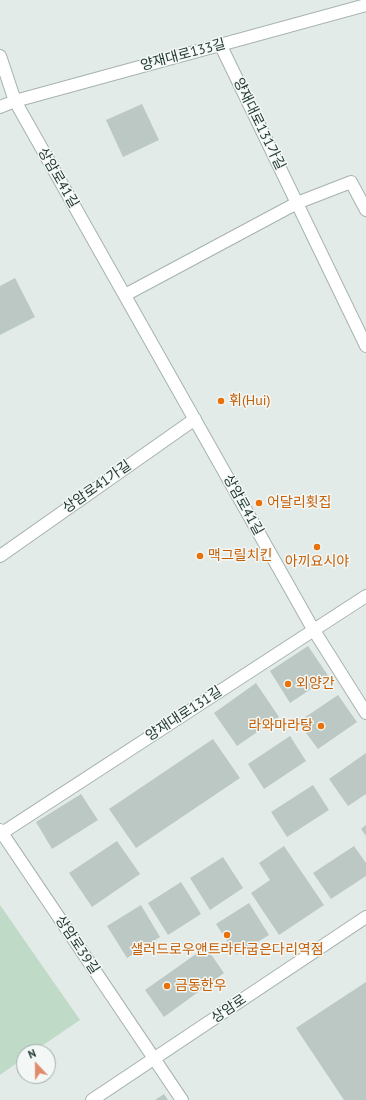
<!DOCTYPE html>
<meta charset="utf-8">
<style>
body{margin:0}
#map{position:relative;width:366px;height:1100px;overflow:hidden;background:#e3ebe8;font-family:"PT Sans",sans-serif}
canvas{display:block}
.north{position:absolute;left:16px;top:1044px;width:40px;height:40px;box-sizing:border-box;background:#f3f8f6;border:1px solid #a1aca9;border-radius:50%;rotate:338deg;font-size:11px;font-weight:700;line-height:16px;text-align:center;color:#253a35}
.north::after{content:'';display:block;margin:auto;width:14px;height:18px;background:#e1896b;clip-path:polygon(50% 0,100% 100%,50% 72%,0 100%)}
</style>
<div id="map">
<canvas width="366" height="1100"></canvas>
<div class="north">N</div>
</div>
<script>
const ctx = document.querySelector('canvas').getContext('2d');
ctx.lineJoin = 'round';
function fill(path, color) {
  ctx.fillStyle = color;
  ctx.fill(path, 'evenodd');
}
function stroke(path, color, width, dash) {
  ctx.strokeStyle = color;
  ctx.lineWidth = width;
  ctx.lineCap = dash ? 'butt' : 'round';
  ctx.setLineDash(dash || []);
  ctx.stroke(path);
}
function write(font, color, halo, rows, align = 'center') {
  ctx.font = font + ' "PT Sans","Noto Sans KR",sans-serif';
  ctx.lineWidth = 3;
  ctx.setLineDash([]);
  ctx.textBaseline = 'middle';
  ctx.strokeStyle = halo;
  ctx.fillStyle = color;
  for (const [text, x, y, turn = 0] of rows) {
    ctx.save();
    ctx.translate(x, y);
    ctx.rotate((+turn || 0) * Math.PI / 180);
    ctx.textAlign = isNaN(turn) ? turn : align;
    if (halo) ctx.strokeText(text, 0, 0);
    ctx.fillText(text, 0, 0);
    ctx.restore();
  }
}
fill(new Path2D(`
 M 0,905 L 80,1020 L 33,1052 L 24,1052 L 24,1058 L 0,1075 Z`), '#bfdac6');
fill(new Path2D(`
 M 142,104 L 159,140 L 123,157 L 106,120 Z
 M 15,278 L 35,317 L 0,335 L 0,286 Z
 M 308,646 L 329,677 L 290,703 L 270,671 Z
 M 256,683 L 279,717 L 237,746 L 214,713 Z
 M 338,695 L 357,722 L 318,749 L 298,722 Z
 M 290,736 L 306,761 L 264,789 L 248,764 Z
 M 213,739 L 240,778 L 136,848 L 109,809 Z
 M 366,753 L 366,794 L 348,806 L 329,779 Z
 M 313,785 L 329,810 L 287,837 L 271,812 Z
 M 81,794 L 98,820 L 52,849 L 36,822 Z
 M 366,825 L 366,836 L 361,829 Z
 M 117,841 L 140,874 L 92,907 L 69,873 Z
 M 284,846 L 324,905 L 279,935 L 251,893 L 270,880 L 259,863 Z
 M 354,846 L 366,863 L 366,876 L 331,899 L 313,873 Z
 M 223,857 L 243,888 L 210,910 L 190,878 Z
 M 181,882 L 201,914 L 168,935 L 148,903 Z
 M 249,903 L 269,935 L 236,955 L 216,924 Z
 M 141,905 L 160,937 L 127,958 L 107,926 Z
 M 206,947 L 224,973 L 164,1017 L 145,990 Z
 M 366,982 L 366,1100 L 344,1100 L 296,1028 Z
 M 164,1094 L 168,1100 L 155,1100 Z`), '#bcc8c4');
const minor = new Path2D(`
 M 220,44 L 366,346
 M 0,56 L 15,101 L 313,629 L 366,713
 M 0,107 L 15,101 L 366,5
 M 125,295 L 297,203 L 351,182 L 366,210
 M 0,556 L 195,419
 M 0,830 L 182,1100
 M 2,833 L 366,596`);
const tertiary = new Path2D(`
 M 92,1100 L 366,917`);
stroke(minor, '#a6b2af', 14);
stroke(tertiary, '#a6b2af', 14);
stroke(minor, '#fff', 12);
stroke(tertiary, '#fff', 12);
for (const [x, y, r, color] of [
 [221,401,4,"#e8710a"],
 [259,503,4,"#e8710a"],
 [317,547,4,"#e8710a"],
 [200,556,4,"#e8710a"],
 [288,684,4,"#e8710a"],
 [321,726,4,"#e8710a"],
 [227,935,4,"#e8710a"],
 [167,986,4,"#e8710a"]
]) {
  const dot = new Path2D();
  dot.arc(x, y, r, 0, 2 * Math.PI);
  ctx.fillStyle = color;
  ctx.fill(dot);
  stroke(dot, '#f3f8f6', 1.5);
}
write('14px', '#253a35', '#f3f8f6', [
 ["양재대로133길",183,55,-15],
 ["양재대로131가길",259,124,64],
 ["상암로41길",58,178,60],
 ["상암로41가길",97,487,-35],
 ["상암로41길",243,505,61],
 ["양재대로131길",184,714,-33],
 ["상암로39길",77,945,56],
 ["상암로",229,1009,-34]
]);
write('14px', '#c56008', '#f3f8f6', [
 ["휘(Hui)",229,401],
 ["어달리횟집",267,503],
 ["맥그릴치킨",208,556],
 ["아끼요시야",317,562,"center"],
 ["외양간",296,684],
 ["라와마라탕",313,726,"right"],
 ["샐러드로우앤트라타굽은다리역점",227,950,"center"],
 ["금동한우",175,986]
], 'left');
</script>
